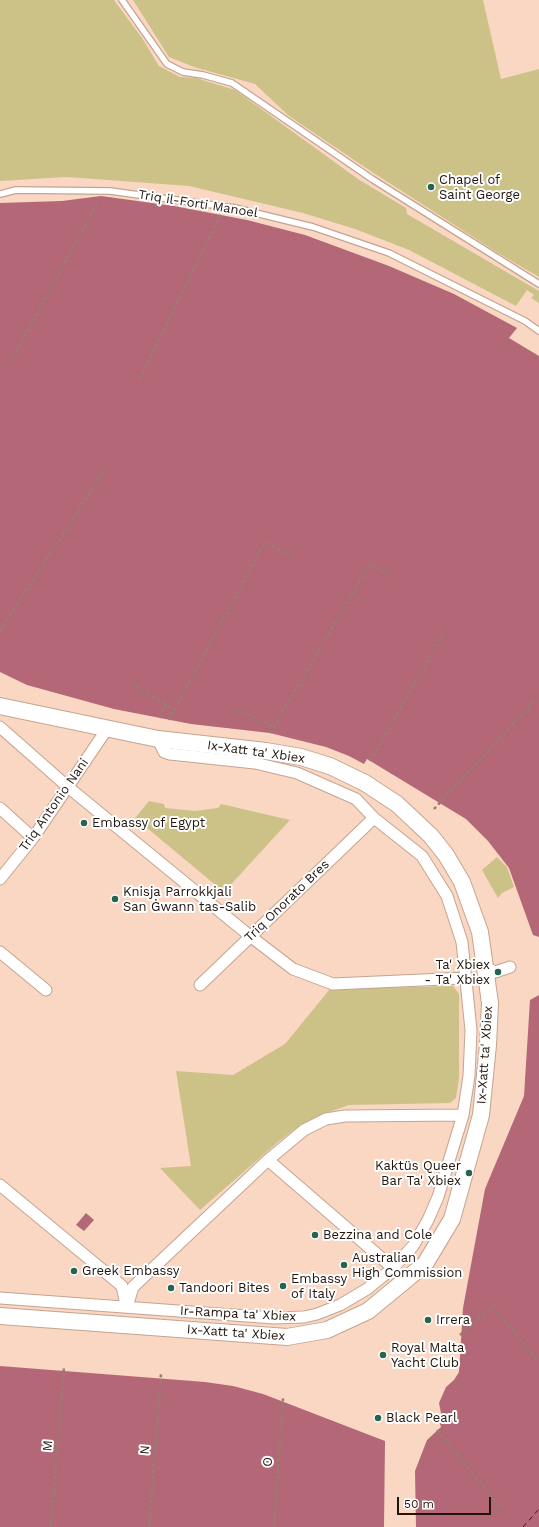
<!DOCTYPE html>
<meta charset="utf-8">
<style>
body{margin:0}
#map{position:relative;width:539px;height:1527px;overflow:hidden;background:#f9d7c2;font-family:"Work Sans",sans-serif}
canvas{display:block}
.scale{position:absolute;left:397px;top:1497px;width:94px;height:18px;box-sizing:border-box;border:2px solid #21150d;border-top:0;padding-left:5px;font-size:12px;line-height:14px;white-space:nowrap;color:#21150d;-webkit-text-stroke:3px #fff;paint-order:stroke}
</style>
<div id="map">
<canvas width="539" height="1527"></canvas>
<div class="scale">50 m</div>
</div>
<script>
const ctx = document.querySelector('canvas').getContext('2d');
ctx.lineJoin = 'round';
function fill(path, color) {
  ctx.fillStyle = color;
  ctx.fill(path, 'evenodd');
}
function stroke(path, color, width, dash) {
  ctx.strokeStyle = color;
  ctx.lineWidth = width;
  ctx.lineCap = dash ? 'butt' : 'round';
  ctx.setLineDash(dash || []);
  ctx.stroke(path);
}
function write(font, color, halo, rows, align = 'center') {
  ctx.font = font + ' "Work Sans",sans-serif';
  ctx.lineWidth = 4;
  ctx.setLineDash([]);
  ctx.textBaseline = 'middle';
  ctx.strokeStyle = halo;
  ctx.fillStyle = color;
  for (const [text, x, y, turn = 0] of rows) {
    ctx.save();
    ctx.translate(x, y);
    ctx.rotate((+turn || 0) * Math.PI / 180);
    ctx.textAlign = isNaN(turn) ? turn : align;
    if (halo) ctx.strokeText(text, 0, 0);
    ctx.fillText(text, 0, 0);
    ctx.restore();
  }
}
fill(new Path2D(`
 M 0,0 L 114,0 L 142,38 L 159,66 L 180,77 L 196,78 L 235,90 L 358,179 L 406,208 L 407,214 L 539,291 L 539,303 L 531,298 L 534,295 L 527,290 L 516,306 L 409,250 L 355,229 L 303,213 L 189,186 L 67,177 L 0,181 Z
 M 133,0 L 483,0 L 501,79 L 539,69 L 539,277 L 498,253 L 366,168 L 289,116 L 255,84 L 194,67 L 169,57 Z
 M 149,801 L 164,804 L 165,808 L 195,811 L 218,808 L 221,804 L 290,820 L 224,892 L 135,818 Z
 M 497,857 L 507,867 L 514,887 L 502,893 L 498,898 L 482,870 Z
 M 453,986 L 459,994 L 459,1079 L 456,1098 L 450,1103 L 349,1105 L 326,1113 L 295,1129 L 279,1141 L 200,1210 L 160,1168 L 191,1166 L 176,1071 L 233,1075 L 285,1044 L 330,989 Z`), '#ccc288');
fill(new Path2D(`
 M 101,196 L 174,206 L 247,220 L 305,235 L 389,266 L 454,294 L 517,328 L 509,338 L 539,356 L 539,937 L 533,935 L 509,868 L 488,841 L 466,819 L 367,759 L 364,764 L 349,756 L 326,747 L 270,733 L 191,724 L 114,709 L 27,685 L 0,672 L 0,203 L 62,201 Z
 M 539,995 L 539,1527 L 416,1527 L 415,1471 L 427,1440 L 441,1427 L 439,1421 L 442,1418 L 439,1403 L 446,1387 L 454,1380 L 459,1372 L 463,1308 L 485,1189 L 524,1096 L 530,1000 Z
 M 86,1213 L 94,1220 L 84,1231 L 76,1225 Z
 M 0,1366 L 205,1382 L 233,1386 L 263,1394 L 385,1441 L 384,1527 L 0,1527 Z`), '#b36777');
stroke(new Path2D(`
 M 523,1527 L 539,1509`), '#520a22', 1, [5, 4]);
const lane = new Path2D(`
 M 122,0 L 167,64 L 183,72 L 203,75 L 232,83 L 372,179 L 539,284
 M 0,194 L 16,190 L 110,191 L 235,208 L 313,227 L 389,253 L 525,321 L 539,331`);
const street = new Path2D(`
 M 0,727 L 68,787 L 250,936 L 293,969 L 333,984 L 466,978
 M 0,808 L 33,838
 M 0,879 L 33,838 L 107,729
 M 0,952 L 46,990
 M 485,967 L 495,972 L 510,967
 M 200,985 L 374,818
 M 268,1160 L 393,1268
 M 0,1185 L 122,1286 L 126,1305
 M 0,1298 L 274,1318 L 304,1317 L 317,1314 L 340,1305 L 367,1289 L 393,1268 L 413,1246 L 428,1220 L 438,1197 L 463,1115 L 469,1076 L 471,1030 L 462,942 L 447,896 L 422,856 L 374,818 L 356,799 L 297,773 L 255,763 L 170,754 L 164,752 L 158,739
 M 127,1307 L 133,1287 L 268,1160 L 304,1130 L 326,1119 L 345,1116 L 463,1115`);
const secondary = new Path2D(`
 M 0,706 L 158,739 L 266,751 L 301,757 L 330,766 L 365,783 L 397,804 L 431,836 L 446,855 L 462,882 L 480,932 L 490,1003 L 488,1045 L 481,1115 L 452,1219 L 425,1264 L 368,1311 L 327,1330 L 287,1337 L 0,1316`);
stroke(lane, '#c5a490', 8);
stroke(street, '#c5a490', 13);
stroke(secondary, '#c5a490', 18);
stroke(new Path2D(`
 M 13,358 L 99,199
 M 140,379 L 221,214
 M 0,631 L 106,468
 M 132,683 L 174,710
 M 236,709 L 274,727
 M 160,718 L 166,704
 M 169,720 L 265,542 L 292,558
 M 270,733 L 370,564 L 394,577
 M 370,761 L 445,631
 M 434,809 L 536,699
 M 460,1335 L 493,1307 L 539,1361
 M 437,1430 L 502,1509
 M 51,1527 L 64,1367
 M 149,1527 L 161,1374
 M 274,1527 L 283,1398`), '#977f70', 2.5, [3, 3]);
stroke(lane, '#fff', 5.5);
stroke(street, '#fff', 11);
stroke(secondary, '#fff', 16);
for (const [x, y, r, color] of [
 [431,187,4,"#266450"],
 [84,823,4,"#266450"],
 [115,899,4,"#266450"],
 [498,972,4,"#266450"],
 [469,1173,4,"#266450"],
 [315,1235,4,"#266450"],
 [344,1265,4,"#266450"],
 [74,1271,4,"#266450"],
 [283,1286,4,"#266450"],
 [171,1288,4,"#266450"],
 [428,1320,4,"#266450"],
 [383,1355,4,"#266450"],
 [378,1418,4,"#266450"]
]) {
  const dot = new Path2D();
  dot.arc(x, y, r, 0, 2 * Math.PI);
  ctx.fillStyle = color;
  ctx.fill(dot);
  stroke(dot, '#fff', 1.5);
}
write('13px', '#21150d', '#fff', [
 ["Chapel of",439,180],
 ["Saint George",439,195],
 ["Embassy of Egypt",92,823],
 ["Knisja Parrokkjali",123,892],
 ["San Ġwann tas-Salib",123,907],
 ["Ta' Xbiex",490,965,"right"],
 ["- Ta' Xbiex",490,980,"right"],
 ["Kaktüs Queer",461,1166,"right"],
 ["Bar Ta' Xbiex",461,1181,"right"],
 ["Bezzina and Cole",323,1235],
 ["Australian",352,1258],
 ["High Commission",352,1273],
 ["Greek Embassy",82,1271],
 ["Embassy",291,1279],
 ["of Italy",291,1294],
 ["Tandoori Bites",179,1288],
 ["Irrera",436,1320],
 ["Royal Malta",391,1348],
 ["Yacht Club",391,1363],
 ["Black Pearl",386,1418]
], 'left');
write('13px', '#21150d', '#fff', [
 ["Triq il-Forti Manoel",198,204,9],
 ["Ix-Xatt ta' Xbiex",256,752,8],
 ["Triq Antonio Nani",54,805,-55],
 ["Triq Onorato Bres",287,901,-44],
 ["Ix-Xatt ta' Xbiex",485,1055,-86],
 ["Ir-Rampa ta' Xbiex",238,1314,3],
 ["Ix-Xatt ta' Xbiex",236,1333,4],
 ["M",48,1446,-85],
 ["N",145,1450,-85],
 ["O",268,1462,-86]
]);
</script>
